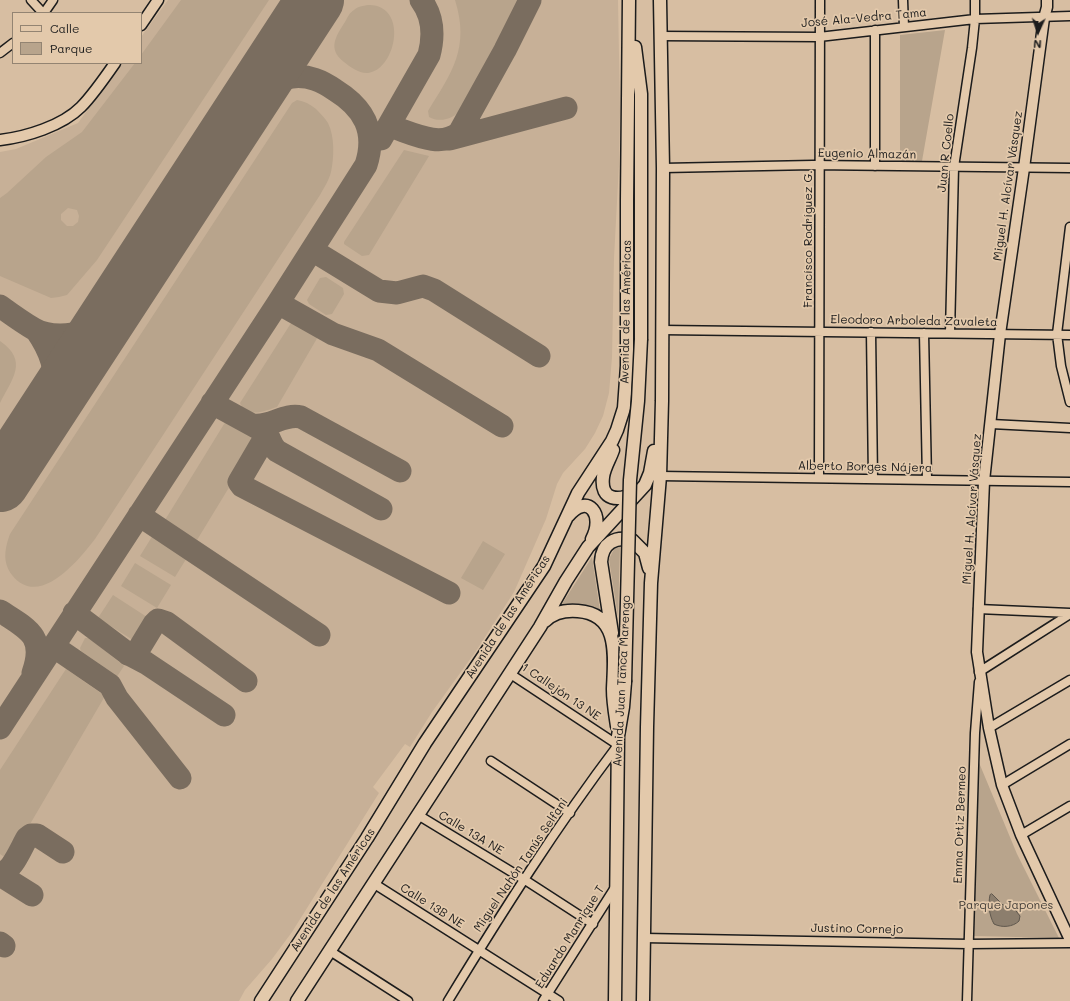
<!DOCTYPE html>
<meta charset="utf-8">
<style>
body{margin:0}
#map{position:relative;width:1070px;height:1001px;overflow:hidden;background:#d7bea2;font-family:Mali,sans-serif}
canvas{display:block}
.legend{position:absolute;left:12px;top:12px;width:130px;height:52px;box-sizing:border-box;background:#e3c9ab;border:1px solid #938472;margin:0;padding:5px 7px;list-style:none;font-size:12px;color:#1c1c1c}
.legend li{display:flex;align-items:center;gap:8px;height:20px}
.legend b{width:20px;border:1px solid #938472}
.north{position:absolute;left:1018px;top:12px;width:40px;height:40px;-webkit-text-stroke:3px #e3c9ab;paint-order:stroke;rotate:183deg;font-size:11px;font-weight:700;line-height:16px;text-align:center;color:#1c1c1c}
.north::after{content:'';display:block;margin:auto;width:14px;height:18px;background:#1c1c1c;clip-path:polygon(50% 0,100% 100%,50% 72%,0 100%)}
</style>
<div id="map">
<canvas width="1070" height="1001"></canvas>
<ul class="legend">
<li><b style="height:5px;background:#e3c9ab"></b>Calle</li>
<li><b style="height:11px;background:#b8a48c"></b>Parque</li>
</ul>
<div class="north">N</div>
</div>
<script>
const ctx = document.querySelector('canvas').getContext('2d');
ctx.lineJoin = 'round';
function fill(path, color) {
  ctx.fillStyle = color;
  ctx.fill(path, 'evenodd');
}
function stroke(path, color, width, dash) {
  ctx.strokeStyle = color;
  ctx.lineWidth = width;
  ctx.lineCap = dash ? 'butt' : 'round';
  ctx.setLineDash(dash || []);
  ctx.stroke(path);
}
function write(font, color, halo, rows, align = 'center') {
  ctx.font = font + ' Mali,sans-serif';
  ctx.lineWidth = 3.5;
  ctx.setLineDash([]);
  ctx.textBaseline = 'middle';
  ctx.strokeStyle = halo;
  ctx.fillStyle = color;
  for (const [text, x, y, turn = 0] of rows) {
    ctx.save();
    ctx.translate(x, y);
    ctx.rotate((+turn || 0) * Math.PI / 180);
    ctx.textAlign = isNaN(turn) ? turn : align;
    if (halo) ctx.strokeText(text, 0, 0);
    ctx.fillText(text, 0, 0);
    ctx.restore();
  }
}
fill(new Path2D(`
 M 168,0 L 618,0 L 620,111 L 619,164 L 614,258 L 612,357 L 609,393 L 603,416 L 595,433 L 585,449 L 563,473 L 557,484 L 546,519 L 514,592 L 476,651 L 432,712 L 410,747 L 405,744 L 373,787 L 379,793 L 292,932 L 272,959 L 245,990 L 239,1001 L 0,1001 L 0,152 L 16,149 L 78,123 L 122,63 L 141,63 L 141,37 Z`), '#c7b097');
fill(new Path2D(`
 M 181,0 L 269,0 L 97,260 L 67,295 L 59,297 L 51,298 L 0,276 L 0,198 L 7,193 L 46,157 L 82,132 L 135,63 L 141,63 L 141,55 ZM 68,208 L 77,210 L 79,216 L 78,222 L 73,226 L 67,226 L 61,220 L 61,214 Z
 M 455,0 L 523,0 L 461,109 C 454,119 440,123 429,117 L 428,111 C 452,72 470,48 455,0 Z
 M 368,5 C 371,5 374,5 377,6 C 407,15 394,70 368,73 C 360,74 350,67 344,62 C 327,49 336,36 345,22 C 347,18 350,12 354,10 C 358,6 363,6 368,5 Z
 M 945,30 L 922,161 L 900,162 L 900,35 Z
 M 297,100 C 304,101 310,104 316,109 C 320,113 325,118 328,123 C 335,137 334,158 331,172 C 329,180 324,188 320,195 L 95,539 C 78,561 39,609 12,575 C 2,562 5,548 10,534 L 292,103 Z
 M 404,150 L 429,156 L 369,255 L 362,256 L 344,244 L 344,242 Z
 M 326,277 L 343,288 L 344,294 L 332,314 L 326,315 L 309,304 L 307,300 L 320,278 Z
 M 293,320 L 319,335 L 277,407 C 265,411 246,419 240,403 Z
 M 0,341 C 29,361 12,379 0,403 Z
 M 229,416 L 261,435 L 197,540 L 165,520 Z
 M 153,535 L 188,556 L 175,577 L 140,556 Z
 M 483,541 L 505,554 L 483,590 L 461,578 Z
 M 620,546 L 618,617 L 609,559 L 614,549 Z
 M 592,557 L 600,611 C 587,603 577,602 562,604 Z
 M 135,563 L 171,585 L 157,608 L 121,586 Z
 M 113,595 L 150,619 L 136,642 L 98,618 Z
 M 89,638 L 124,666 L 116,678 L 114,674 L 81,651 L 80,648 L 85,638 Z
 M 66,669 L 105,696 L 9,860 L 0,854 L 0,770 Z
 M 975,753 L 1017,854 L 1059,938 L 974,936 Z`), '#b8a48c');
const water = new Path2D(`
 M 992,894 L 1003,905 L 1013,907 L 1020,916 L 1019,921 C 1013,927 1002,928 994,924 C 989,915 988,904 990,895 Z`);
fill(water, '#8c7e6d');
stroke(water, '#5f574d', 1);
stroke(new Path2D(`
 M 389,126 C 410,132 439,149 459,133 L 505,50 L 530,0
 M 381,139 L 429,55 C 434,36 433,16 421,0
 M 450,139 L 566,108
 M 312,250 L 379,291 L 397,293 L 423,286 L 434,290 L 539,356
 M 278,303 L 333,334 L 378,350 L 502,426
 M 0,306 C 11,314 22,322 34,329 C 53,340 79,333 100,330
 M 36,330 C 52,353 55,368 57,395
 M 212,403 L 265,432 C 271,438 270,445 277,451 L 381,509
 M 253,425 C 270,428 284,413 301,417 L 400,471
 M 262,430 L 264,438 L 263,441 L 239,482 L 242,486 L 449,593
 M 139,515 L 319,635
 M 0,611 C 28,629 46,636 33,673
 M 74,613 L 127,653 L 146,663 L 224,715
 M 53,646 L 110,685 L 117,698 L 180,778
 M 128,654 L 134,654 L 137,652 L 154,624 L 158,620 L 167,623 L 246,681
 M 0,728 L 278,303 L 366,165 C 377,131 364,108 335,90 C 322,81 309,75 292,77 C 273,79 259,91 246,105
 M 0,873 C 12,872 21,848 27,838 L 31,835 L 37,835 L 63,852
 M 0,875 L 32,895
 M 0,943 L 4,946`), '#7a6d5f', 23);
stroke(new Path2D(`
 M 0,483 L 315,0`), '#7a6d5f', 58);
const minor = new Path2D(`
 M 31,0 L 43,13
 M 903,0 L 904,27
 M 44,13 L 53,0
 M 660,36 L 819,37 L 975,19 L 1070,16
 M 0,53 L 13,43
 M 875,166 L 875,30
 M 663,168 L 813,165 L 1070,168
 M 1070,227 L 1057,334 L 1061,366 L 1070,402
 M 662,330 L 1070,335
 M 871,332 L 873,479
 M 924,333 L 927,480
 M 950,333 L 954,167 L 972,48 L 975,19 L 975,0
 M 991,424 L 1070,428
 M 660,476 L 1070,482
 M 819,478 L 820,0
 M 978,609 L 1070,613
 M 979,672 L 1070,614
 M 989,728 L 1070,680
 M 491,761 L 570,813
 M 1002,785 L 1070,744
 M 418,815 L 525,880 L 593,924
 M 1021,835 L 1070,806
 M 373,883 L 559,1001
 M 644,938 L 968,944 L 1070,943
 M 330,951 L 408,1001
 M 448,1001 C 501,914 556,827 618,745 L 509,673
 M 543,1001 L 616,886
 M 967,1001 L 975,733 L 979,682`);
const tertiary = new Path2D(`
 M 1047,0 L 1047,7 L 1044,18 L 1024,168 L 1000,334 L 984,481 L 977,652 L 989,728 L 1002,785 L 1021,835 L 1070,940
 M 141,25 L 158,0
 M 0,140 C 26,137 62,126 81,107 C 92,96 106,76 115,63`);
const primary = new Path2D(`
 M 635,47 L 641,94 L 641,339
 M 613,450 C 610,459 604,468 603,477 C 600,501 619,502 635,492
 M 568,516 C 588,492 605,515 592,539
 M 545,621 C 554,612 566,610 578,611 C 621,614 614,659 613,689 C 613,702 615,713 617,726
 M 612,633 L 601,562 C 602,543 615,536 632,540 L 645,553 L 649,568
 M 261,1001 L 367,838 L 425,743 L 544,566 L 578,493 L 612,441 L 617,430 L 624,408 L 627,366 L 627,200 L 629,0
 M 297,1001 L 540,627 L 566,581 L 588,547 L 645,485 L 650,473 L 654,451
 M 615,1001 L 618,736 L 623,707 L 625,682
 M 643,1001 L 647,727 L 651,583 L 660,476 L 662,401 L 663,168 L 660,0`);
stroke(minor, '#1c1c1c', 11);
stroke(tertiary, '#1c1c1c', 13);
stroke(primary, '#1c1c1c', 15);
stroke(minor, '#e3c9ab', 8);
stroke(tertiary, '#e3c9ab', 10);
stroke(primary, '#e3c9ab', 12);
const primaryBridge = new Path2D(`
 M 625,682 L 630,480 L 638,401 L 641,339`);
stroke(primaryBridge, '#1c1c1c', 15, []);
stroke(primaryBridge, '#e3c9ab', 12);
write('12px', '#1c1c1c', '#e3c9ab', [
 ["José Ala-Vedra Tama",864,18,-5],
 ["Juan R Coello",946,153,-84],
 ["Eugenio Almazán",867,154,1],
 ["Miguel H. Alcívar Vásquez",1008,186,-82],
 ["Francísco Rodríguez G.",808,239,-90],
 ["Avenida de las Américas",626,312,-89],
 ["Eleodoro Arboleda Zavaleta",914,321,1],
 ["Alberto Borges Nájera",865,467,1],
 ["Miguel H. Alcívar Vásquez",972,509,-86],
 ["Avenida de las Américas",508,617,-57],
 ["Avenida Juan Tanca Marengo",622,681,-87],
 ["1 Callejón 13 NE",561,692,34],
 ["Emma Ortiz Bermeo",960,825,-88],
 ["Calle 13A NE",471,833,31],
 ["Miguel Nahón Tanús Selfani",521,865,-56],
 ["Avenida de las Américas",333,890,-57],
 ["Calle 13B NE",432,906,32],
 ["Justino Cornejo",857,929,1],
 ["Eduardo Manrique T",570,937,-58]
]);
write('12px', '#433e38', '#e3c9ab', [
 ["Parque Japones",1006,905]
]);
</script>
